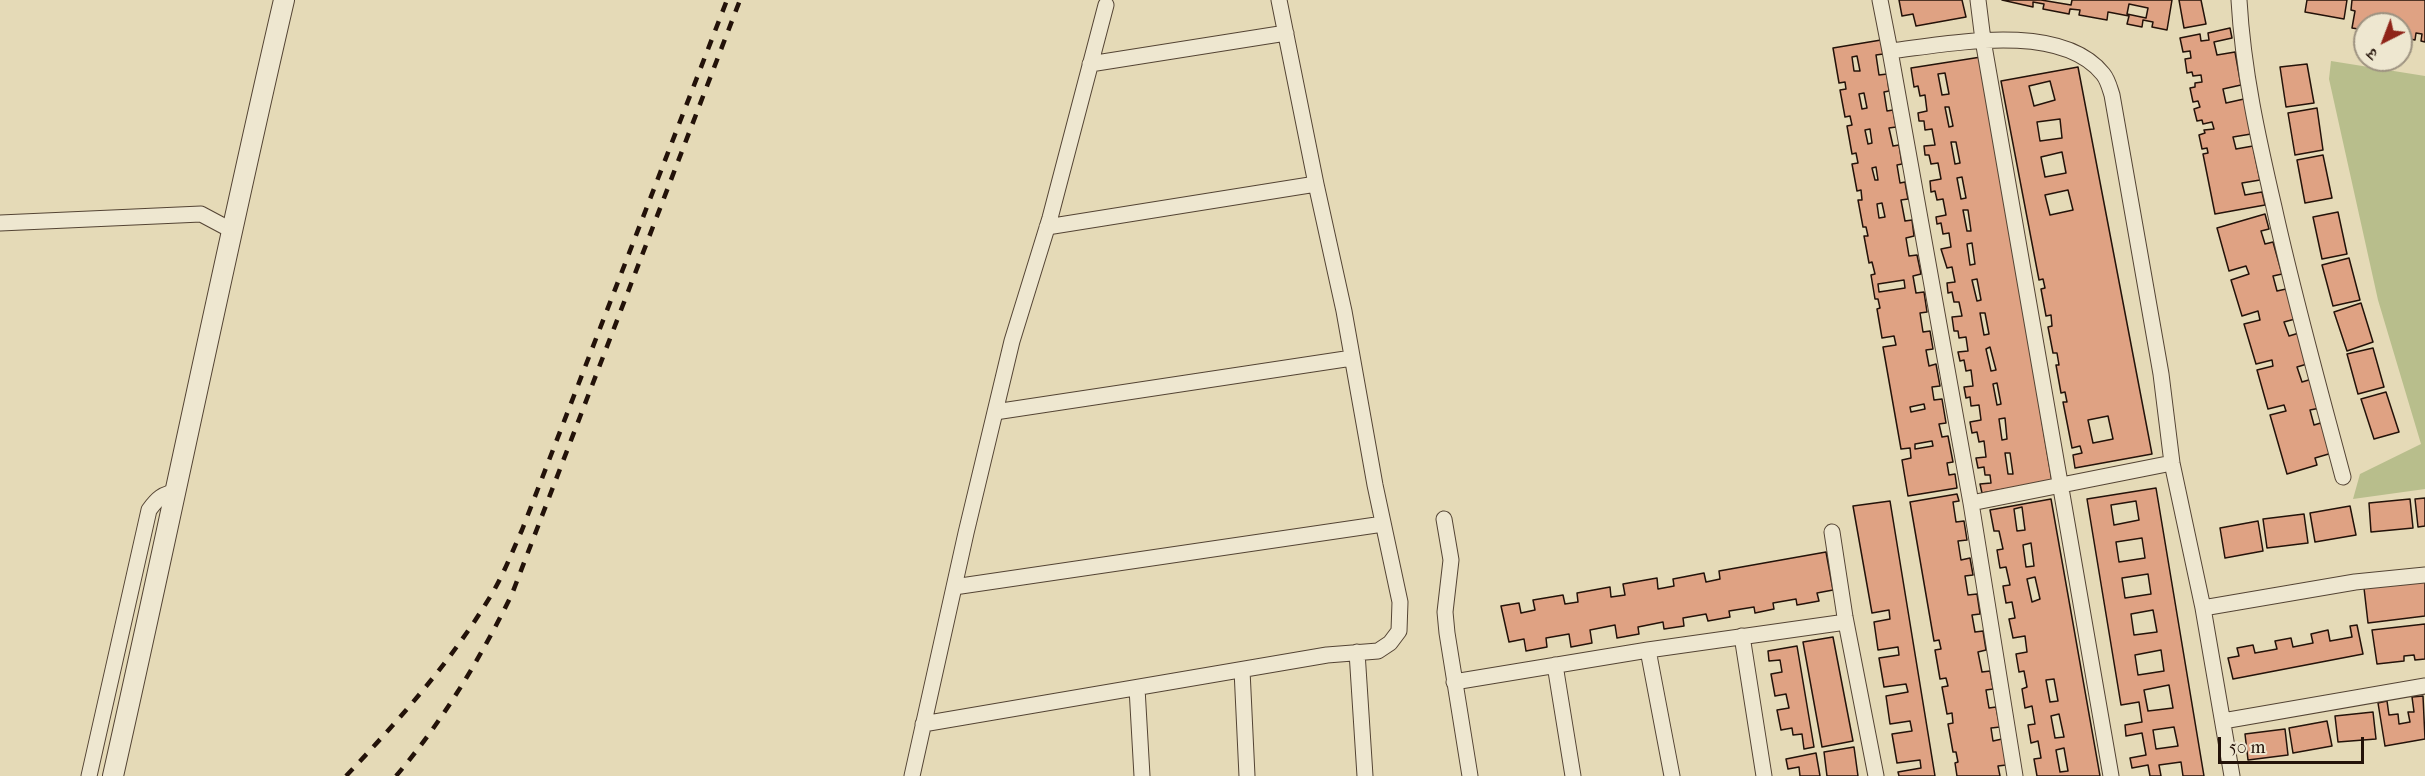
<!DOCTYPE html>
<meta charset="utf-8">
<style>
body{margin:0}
#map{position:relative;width:2425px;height:776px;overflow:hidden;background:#e5dab7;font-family:"IM FELL French Canon","Noto Serif Devanagari",serif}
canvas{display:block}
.north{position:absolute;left:2353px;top:12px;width:60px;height:60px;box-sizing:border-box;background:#eee7d0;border:2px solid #9d9280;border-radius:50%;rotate:222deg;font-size:16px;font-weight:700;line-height:24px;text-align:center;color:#231209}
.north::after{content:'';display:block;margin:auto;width:21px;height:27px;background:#8f2418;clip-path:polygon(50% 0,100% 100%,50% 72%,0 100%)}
.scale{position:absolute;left:2218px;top:737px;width:146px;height:27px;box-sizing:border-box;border:3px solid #231209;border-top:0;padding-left:8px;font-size:18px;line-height:21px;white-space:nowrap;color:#231209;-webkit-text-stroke:4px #eee7d0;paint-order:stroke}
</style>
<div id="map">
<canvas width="2425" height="776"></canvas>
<div class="north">उ</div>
<div class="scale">50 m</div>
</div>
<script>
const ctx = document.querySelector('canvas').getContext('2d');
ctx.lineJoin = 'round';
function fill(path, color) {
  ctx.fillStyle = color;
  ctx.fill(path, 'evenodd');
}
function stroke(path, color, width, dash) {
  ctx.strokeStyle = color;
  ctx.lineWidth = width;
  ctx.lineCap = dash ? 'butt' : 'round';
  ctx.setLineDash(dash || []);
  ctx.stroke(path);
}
fill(new Path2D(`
 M 2331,61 L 2425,76 L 2425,489 L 2353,499 L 2360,474 L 2421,444 L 2378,300 L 2329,79 Z`), '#b8be8c');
const building = new Path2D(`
 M 1899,0 L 1962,0 L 1966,17 L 1916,26 L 1913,14 L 1902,16 Z
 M 2002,0 L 2041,0 L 2071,5 L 2072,0 L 2172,0 L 2167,30 L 2152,27 L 2153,22 L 2143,20 L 2142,27 L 2127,24 L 2129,16 L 2108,12 L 2107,20 L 2079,15 L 2080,10 L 2070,9 L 2069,14 L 2043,9 L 2044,4 L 2033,2 L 2033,7 ZM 2129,4 L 2148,8 L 2146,18 L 2127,14 Z
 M 2179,0 L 2201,0 L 2206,24 L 2184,28 Z
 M 2307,0 L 2347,0 L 2344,19 L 2305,12 Z
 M 2352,0 L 2425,0 L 2425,42 L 2421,41 L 2422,34 L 2416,33 L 2415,40 L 2401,37 L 2401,22 L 2395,21 L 2394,24 L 2365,24 L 2365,30 L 2352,28 L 2355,11 L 2351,10 Z
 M 2230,28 L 2232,38 L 2214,42 L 2217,55 L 2235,52 L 2241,85 L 2223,89 L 2226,103 L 2244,99 L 2251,134 L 2233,137 L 2236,149 L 2253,146 L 2260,180 L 2242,183 L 2245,195 L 2262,192 L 2265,205 L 2215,214 L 2203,154 L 2208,153 L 2207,148 L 2202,149 L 2199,135 L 2205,133 L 2204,130 L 2214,129 L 2212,122 L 2203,124 L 2202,120 L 2197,121 L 2194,109 L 2200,107 L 2198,101 L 2193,102 L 2190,88 L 2195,87 L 2195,83 L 2202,82 L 2201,75 L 2193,76 L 2192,72 L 2187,73 L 2185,59 L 2191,58 L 2190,51 L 2183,52 L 2180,38 L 2200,34 L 2201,41 L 2209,40 L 2208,33 Z
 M 1881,40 L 1883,54 L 1876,55 L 1879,75 L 1887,74 L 1889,91 L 1884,92 L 1887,111 L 1893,110 L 1896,127 L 1889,128 L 1893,146 L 1899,145 L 1902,164 L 1897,165 L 1900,183 L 1905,182 L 1908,199 L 1901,200 L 1905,221 L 1912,220 L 1914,236 L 1906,238 L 1909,256 L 1917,255 L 1921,274 L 1913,276 L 1916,293 L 1924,292 L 1927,312 L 1920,313 L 1923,332 L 1930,331 L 1933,349 L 1926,350 L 1929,366 L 1936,364 L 1940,386 L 1932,387 L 1934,400 L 1942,399 L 1946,423 L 1939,424 L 1942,437 L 1948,436 L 1953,462 L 1947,463 L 1949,475 L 1955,474 L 1957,488 L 1908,496 L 1902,460 L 1911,458 L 1910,448 L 1901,449 L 1883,347 L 1896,345 L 1894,336 L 1882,338 L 1877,309 L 1880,308 L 1878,299 L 1875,299 L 1871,275 L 1875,274 L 1872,262 L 1869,263 L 1864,236 L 1868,236 L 1866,227 L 1863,227 L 1858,200 L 1862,200 L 1861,190 L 1857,191 L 1852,164 L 1858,163 L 1856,153 L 1852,154 L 1847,126 L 1852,125 L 1850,116 L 1845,117 L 1840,90 L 1846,89 L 1845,82 L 1839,83 L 1833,48 ZM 1857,56 L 1860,71 L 1854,71 L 1852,57 ZM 1864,93 L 1867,108 L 1862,109 L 1859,94 ZM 1870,129 L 1872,143 L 1868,144 L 1865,130 ZM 1876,167 L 1878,180 L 1875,180 L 1872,168 ZM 1882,203 L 1885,217 L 1879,218 L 1877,204 ZM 1904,280 L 1905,288 L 1879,292 L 1878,284 ZM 1924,404 L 1925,409 L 1911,412 L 1910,407 ZM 1932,441 L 1933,446 L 1915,449 L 1915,444 Z
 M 1981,57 L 2052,481 L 1982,493 L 1980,484 L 1991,483 L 1990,475 L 1985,475 L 1984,467 L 1978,468 L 1976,458 L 1986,457 L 1984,441 L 1979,442 L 1977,432 L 1972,433 L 1970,422 L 1981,420 L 1979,405 L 1971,406 L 1970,397 L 1966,398 L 1964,387 L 1973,386 L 1971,370 L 1966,371 L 1964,360 L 1960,361 L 1958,352 L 1968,351 L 1966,337 L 1959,338 L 1958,331 L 1954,331 L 1952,317 L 1962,316 L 1959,302 L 1954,302 L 1952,292 L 1948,293 L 1947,283 L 1955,282 L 1952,267 L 1947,268 L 1941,249 L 1951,247 L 1949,233 L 1943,234 L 1941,223 L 1937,224 L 1936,217 L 1946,215 L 1943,199 L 1937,200 L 1935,191 L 1931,192 L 1930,181 L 1941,179 L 1938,163 L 1931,164 L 1929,155 L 1925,155 L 1924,146 L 1935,145 L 1932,129 L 1925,130 L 1924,121 L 1919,121 L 1918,113 L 1927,111 L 1925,95 L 1920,96 L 1918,86 L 1914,87 L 1911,68 ZM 1945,73 L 1949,94 L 1942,95 L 1938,74 ZM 1945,107 L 1949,107 L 1953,126 L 1949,127 ZM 1951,142 L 1956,142 L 1960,163 L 1955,164 ZM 1962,177 L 1966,198 L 1961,199 L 1957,178 ZM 1963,210 L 1968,210 L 1971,231 L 1967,231 ZM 1972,243 L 1975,264 L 1970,265 L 1967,244 ZM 1977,279 L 1981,300 L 1977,301 L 1972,280 ZM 1980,313 L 1985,313 L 1989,334 L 1984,335 ZM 1990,347 L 1996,370 L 1991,371 L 1986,349 ZM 1997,383 L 2001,404 L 1997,405 L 1993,384 ZM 2005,418 L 2007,439 L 2002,440 L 1999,419 ZM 2005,453 L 2010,453 L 2013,474 L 2008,474 Z
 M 2307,64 L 2314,103 L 2286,107 L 2280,67 Z
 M 2078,67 L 2152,454 L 2075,468 L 2073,455 L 2082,453 L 2080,446 L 2072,448 L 2063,402 L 2067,402 L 2065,392 L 2061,393 L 2056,365 L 2059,365 L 2057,353 L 2053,353 L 2048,327 L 2052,326 L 2051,315 L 2046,316 L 2041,289 L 2045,288 L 2043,279 L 2039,280 L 2001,81 ZM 2050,81 L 2055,100 L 2034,106 L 2029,86 ZM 2060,119 L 2062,138 L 2040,141 L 2037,122 ZM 2062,152 L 2066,173 L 2045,177 L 2041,157 ZM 2068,190 L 2073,210 L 2050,215 L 2045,195 ZM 2108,416 L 2113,439 L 2093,443 L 2088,420 Z
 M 2317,108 L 2323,150 L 2295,155 L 2288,113 Z
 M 2323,155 L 2332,198 L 2305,203 L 2297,160 Z
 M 2338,212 L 2347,254 L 2322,259 L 2313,217 Z
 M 2265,214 L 2269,229 L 2261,231 L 2265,244 L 2273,242 L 2282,274 L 2273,276 L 2277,291 L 2286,289 L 2295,319 L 2284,322 L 2289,336 L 2299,333 L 2307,364 L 2297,367 L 2302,382 L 2312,379 L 2320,408 L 2310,410 L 2314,425 L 2324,422 L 2332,453 L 2315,458 L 2317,465 L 2287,474 L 2270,415 L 2286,411 L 2284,405 L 2268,409 L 2257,370 L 2273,366 L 2272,360 L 2256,364 L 2244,324 L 2260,320 L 2258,311 L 2242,316 L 2231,280 L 2249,274 L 2246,266 L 2229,271 L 2217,228 Z
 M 2349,258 L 2360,300 L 2333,306 L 2322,265 Z
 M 2361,303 L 2373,342 L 2347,351 L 2334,312 Z
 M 2373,348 L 2384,387 L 2358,394 L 2347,354 Z
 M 2386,392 L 2399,432 L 2374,439 L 2361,399 Z
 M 2156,488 L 2204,776 L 2183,776 L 2181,762 L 2159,765 L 2161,776 L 2150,776 L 2148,765 L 2132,768 L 2130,758 L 2146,755 L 2142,733 L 2126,736 L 2125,725 L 2142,722 L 2139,702 L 2121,705 L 2087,499 ZM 2136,501 L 2139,520 L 2114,525 L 2111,505 ZM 2142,538 L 2145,558 L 2119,562 L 2116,542 ZM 2148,574 L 2151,594 L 2125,598 L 2122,578 ZM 2153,610 L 2157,632 L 2134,635 L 2131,614 ZM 2161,650 L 2164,671 L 2138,675 L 2135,655 ZM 2169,685 L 2173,708 L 2148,711 L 2144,690 ZM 2174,727 L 2178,746 L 2156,749 L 2153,730 Z
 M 1957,494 L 1959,501 L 1953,502 L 1956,522 L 1964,521 L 1967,540 L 1958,541 L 1961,560 L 1970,558 L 1973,575 L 1965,576 L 1968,595 L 1977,594 L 1980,614 L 1972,615 L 1975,632 L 1983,631 L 1986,650 L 1978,652 L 1982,672 L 1990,671 L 1993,689 L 1986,690 L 1989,708 L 1996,707 L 2000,727 L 1991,728 L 1993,741 L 2002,739 L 2006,765 L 1998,766 L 2000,776 L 1957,776 L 1955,763 L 1958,762 L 1956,752 L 1953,752 L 1948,724 L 1953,723 L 1952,713 L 1947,714 L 1942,687 L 1948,686 L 1946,678 L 1940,679 L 1935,650 L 1941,649 L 1939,640 L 1934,641 L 1910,502 Z
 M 2425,498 L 2425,526 L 2418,527 L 2415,499 Z
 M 2051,499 L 2100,776 L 2037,776 L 2034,759 L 2041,758 L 2038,741 L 2031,743 L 2028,725 L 2035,724 L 2032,706 L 2025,708 L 2022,689 L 2027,687 L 2024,671 L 2019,672 L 2016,654 L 2027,652 L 2025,636 L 2013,638 L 2009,619 L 2015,618 L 2012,602 L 2006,603 L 2003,586 L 2010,585 L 2006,567 L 2000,568 L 1997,550 L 2003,549 L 1999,531 L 1994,531 L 1990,510 ZM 2022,507 L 2025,530 L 2017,531 L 2014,509 ZM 2031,543 L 2034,566 L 2026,567 L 2023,545 ZM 2035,577 L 2040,599 L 2032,602 L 2027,579 ZM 2054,679 L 2058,701 L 2050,702 L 2046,680 ZM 2059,714 L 2064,737 L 2055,738 L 2051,716 ZM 2064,748 L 2068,771 L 2060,772 L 2056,750 Z
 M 2410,499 L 2413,528 L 2371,532 L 2369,503 Z
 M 1890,501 L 1935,776 L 1899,776 L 1898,772 L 1921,768 L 1920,760 L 1897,763 L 1892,734 L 1912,731 L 1910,721 L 1890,724 L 1886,696 L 1908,692 L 1906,684 L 1884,687 L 1879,658 L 1899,655 L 1898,647 L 1878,650 L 1874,622 L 1890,619 L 1889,610 L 1872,613 L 1853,506 Z
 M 2350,506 L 2356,535 L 2315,542 L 2310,513 Z
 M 2304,514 L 2308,543 L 2267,548 L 2263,519 Z
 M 2258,521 L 2263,551 L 2225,558 L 2220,528 Z
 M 1826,552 L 1833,590 L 1817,593 L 1819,601 L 1797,605 L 1796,599 L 1773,603 L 1774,609 L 1755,613 L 1754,607 L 1729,611 L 1730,617 L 1708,621 L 1706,614 L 1683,618 L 1684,626 L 1664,629 L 1663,622 L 1638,627 L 1639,634 L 1617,638 L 1615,625 L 1590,630 L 1592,643 L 1571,647 L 1569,634 L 1546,638 L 1547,647 L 1526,651 L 1524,639 L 1509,642 L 1501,606 L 1519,603 L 1521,613 L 1535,610 L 1533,600 L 1563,595 L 1565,604 L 1578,602 L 1577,593 L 1610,587 L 1611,597 L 1625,595 L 1623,584 L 1657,578 L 1658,589 L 1674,586 L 1673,579 L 1704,573 L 1706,582 L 1720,579 L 1719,571 Z
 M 2425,581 L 2425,616 L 2368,623 L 2364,588 Z
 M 2425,624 L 2425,659 L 2415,660 L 2414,655 L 2404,656 L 2404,661 L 2377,664 L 2372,630 Z
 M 2357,625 L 2363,654 L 2233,679 L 2228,658 L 2239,656 L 2237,648 L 2253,645 L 2255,653 L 2277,649 L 2275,641 L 2291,638 L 2293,647 L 2313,643 L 2311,634 L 2328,630 L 2330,641 L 2352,637 L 2350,626 Z
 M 1833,637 L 1853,741 L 1822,747 L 1803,642 Z
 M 1797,646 L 1814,747 L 1804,749 L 1802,734 L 1793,735 L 1792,728 L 1781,730 L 1777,710 L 1789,708 L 1786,694 L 1775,696 L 1771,674 L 1782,672 L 1780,660 L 1769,661 L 1768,651 Z
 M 2423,696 L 2425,739 L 2385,746 L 2378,703 L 2387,701 L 2389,715 L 2398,714 L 2399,724 L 2410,722 L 2408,712 L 2414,712 L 2412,697 Z
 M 2373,712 L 2376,739 L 2338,742 L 2335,716 Z
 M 2327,721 L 2332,746 L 2293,753 L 2289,728 Z
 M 2285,729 L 2288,755 L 2248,760 L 2245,734 Z
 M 1854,747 L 1858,776 L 1827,776 L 1824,752 Z
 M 1816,753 L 1820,776 L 1800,776 L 1799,767 L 1788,769 L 1786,759 Z`);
fill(building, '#dfa283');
stroke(building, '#231209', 1.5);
const minor = new Path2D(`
 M 1880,0 L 1890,51
 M 1978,0 L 1983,40 L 2111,776
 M 2239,0 C 2243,71 2258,138 2274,207 C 2294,298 2319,387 2343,477
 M 1090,64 L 1286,33
 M 0,223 L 201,214 L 231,230
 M 1047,227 L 1316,184
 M 995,412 L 1352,358
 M 1971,503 L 2172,463
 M 1444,519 L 1451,560 L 1445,612 L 1447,633 L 1470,776
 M 1832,532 L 1845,617 L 1876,776
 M 954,587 L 1383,524
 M 2203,608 L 2355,582 L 2425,575
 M 1742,636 L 1764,776
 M 1648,650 L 1672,776
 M 1357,652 L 1365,776
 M 1555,665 L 1573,776
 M 1242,670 L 1247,776
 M 1454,682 L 1648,650 L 1846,622
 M 1137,688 L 1142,776
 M 2223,721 L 2425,686
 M 923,724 L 1327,655 L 1378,651 L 1390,643 L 1399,631 L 1400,602 L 1375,485 L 1344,311 L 1316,184 L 1279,0
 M 89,776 L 149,510 C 157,499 163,493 177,492
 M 912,776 L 966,533 L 1012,341 L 1050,218 L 1106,5
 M 2015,776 L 1971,503 L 1890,51 C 1950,44 2060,21 2103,74 C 2108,80 2110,89 2112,95 L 2161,374 L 2172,463 L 2203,608 L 2232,776`);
const tertiary = new Path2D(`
 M 113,776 C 171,518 224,258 284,0`);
stroke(minor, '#544434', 17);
stroke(tertiary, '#544434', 22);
stroke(minor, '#eee7d0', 15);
stroke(tertiary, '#eee7d0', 20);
stroke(new Path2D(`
 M 346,776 C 399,720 450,663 490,597 C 503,576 512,552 522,530 L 727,0
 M 396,776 C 443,721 480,659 512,594 L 740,0`), '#231209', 4.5, [10, 10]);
</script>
